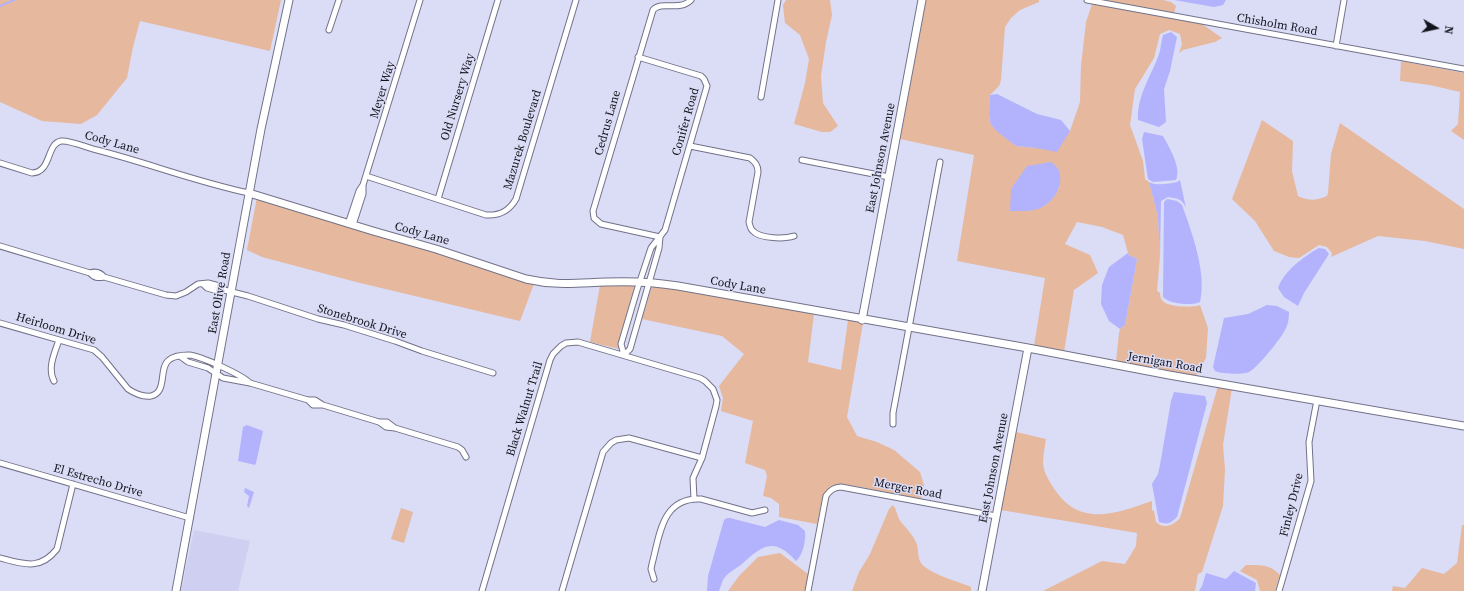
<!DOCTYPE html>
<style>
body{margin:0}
#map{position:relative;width:1464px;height:591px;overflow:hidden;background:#dbdcf6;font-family:"Source Serif 4",serif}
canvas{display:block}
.north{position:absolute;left:1416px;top:8px;width:40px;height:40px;-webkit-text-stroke:3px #dbdcf6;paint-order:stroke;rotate:99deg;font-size:11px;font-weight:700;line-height:16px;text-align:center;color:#14141d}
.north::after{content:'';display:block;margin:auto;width:14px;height:18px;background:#14141d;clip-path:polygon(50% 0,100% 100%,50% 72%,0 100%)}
</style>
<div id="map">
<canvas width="1464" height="591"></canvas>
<div class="north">N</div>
</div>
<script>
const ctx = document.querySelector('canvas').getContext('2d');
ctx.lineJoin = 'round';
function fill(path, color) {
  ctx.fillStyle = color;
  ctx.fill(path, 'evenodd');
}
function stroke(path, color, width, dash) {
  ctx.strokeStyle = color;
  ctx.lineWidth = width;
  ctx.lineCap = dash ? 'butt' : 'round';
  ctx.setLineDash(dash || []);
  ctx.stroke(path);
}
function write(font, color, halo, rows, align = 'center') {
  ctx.font = font + ' "Source Serif 4",serif';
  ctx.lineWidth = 3;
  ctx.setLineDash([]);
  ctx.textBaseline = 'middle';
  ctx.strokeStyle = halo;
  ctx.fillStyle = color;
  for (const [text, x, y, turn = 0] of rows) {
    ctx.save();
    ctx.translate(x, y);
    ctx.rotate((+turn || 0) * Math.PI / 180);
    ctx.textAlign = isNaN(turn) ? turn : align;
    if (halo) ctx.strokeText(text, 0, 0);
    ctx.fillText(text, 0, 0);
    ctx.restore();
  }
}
fill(new Path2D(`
 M 194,530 L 250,541 L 238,591 L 181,591 Z`), '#cfd0f1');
fill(new Path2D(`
 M 0,0 L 281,0 L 270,51 L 140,21 L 133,47 L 127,78 L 97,115 L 81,124 L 42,121 L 0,102 Z
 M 786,0 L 830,0 L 832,15 L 826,42 L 821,76 L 823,103 L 838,126 L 830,132 L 822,132 L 794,124 L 805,83 L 809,59 L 800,35 L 785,23 L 783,5 Z
 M 925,0 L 1039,0 L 1039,2 L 1020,10 L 1011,18 L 1005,27 L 1001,80 L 999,86 L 990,95 L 989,115 L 991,125 L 1016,146 L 1036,148 L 1070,131 L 1080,102 L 1081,66 L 1086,22 L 1092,4 L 1202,24 L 1222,38 L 1215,42 L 1183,50 L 1179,53 L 1182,44 L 1180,34 L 1169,30 L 1160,34 L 1154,58 L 1135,89 L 1130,125 L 1143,161 L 1145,179 L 1149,182 L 1158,216 L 1160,256 L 1157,291 L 1160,293 C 1160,296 1161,300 1164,302 C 1169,307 1194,308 1200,305 L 1208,328 L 1206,358 L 1196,376 L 1116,362 L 1119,333 L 1120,329 L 1125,325 L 1137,259 L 1129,255 L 1128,253 L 1123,235 L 1102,227 L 1077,222 L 1065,244 L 1090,255 L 1098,273 L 1074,290 L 1064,352 L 1034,346 L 1045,278 L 957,261 L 974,155 L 900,139 ZM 1060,186 C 1050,204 1048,206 1028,211 Z
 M 1103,0 L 1163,0 L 1171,2 L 1176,6 L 1174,13 Z
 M 1401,61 L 1464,73 L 1464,140 L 1451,131 L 1458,124 L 1460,92 L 1430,85 L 1400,81 Z
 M 1262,120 L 1293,141 L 1292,171 L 1298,196 C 1309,201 1315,201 1327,196 L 1328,193 L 1331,154 L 1340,123 L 1464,209 L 1464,249 L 1425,241 L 1378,236 L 1331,257 L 1332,253 L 1327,247 L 1319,245 L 1299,258 L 1289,257 L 1274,251 L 1255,221 L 1232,199 Z
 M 257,197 L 534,284 L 520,321 L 356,282 L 262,257 L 247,250 Z
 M 600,285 L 635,285 L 618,343 L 619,349 L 590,342 Z
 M 652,286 L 677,289 L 814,314 L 808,362 L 841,370 L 848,320 L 863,323 L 847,417 L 857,436 L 877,442 L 894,450 L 920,472 L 924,485 L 921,499 L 861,487 L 842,484 L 835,485 L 830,487 L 823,495 L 817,524 L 779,517 L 779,504 L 771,498 L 763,496 L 767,476 L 765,470 L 745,463 L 753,421 L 721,411 L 723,398 L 719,386 L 744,354 L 722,336 L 642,319 Z
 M 1218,386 L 1232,388 L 1223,445 L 1225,469 L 1223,506 L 1202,572 L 1198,574 L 1195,591 L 1043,591 L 1102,561 L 1125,564 L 1136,546 L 1137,533 L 1001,510 L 1016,432 L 1046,439 C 1042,465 1040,467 1055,490 C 1081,528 1117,513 1152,501 L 1152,510 L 1154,511 L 1156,522 C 1165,530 1173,525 1180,518 Z
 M 893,505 C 897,510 897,517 901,522 C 906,528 912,534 916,542 C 919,548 917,557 921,563 C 929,574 957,581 971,587 L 971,591 L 852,591 L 859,572 L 870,554 L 889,509 Z
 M 401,508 L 413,512 L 404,543 L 391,539 Z
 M 1462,525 L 1464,525 L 1464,591 L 1392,591 L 1393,586 L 1405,588 L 1422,568 L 1444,574 L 1457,563 Z
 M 780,553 L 808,574 L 805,591 L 728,591 L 739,576 L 758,557 Z
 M 1246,565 C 1260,565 1270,564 1280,575 L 1275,591 L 1260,591 L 1257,580 L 1240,571 Z`), '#e6b89d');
fill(new Path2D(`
 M 1174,0 L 1226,0 L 1223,5 L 1214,7 Z
 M 1171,32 L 1177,37 L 1170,71 L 1164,89 L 1166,122 L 1159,127 L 1138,120 C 1137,96 1150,78 1158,57 C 1161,50 1161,42 1163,35 Z
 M 997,94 L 1037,114 L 1061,120 L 1070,131 L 1057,152 L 1036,148 L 1016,146 L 1000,134 L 991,125 L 989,115 L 990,95 Z
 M 1144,132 L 1163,136 C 1169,147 1182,168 1176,180 L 1153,182 L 1148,179 L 1142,139 Z
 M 1051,162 C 1054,164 1058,168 1059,171 C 1064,183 1055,200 1044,206 C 1035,212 1021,211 1010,211 L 1011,189 L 1027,166 Z
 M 1180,180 L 1186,208 C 1183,199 1176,198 1168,197 L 1161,201 L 1160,256 L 1158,216 L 1149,182 C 1154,186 1177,184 1180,180 Z
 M 1167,199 L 1177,201 L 1182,205 C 1192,233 1207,273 1200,302 C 1192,306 1169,304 1163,297 L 1164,202 Z
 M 1319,248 L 1325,249 L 1329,254 L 1304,293 L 1298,306 L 1284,297 L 1278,288 C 1284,271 1303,257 1319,248 Z
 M 1128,253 L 1129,255 L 1137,259 L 1125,325 L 1120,329 L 1109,321 L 1101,304 L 1102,285 L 1109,267 Z
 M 1267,305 L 1277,306 L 1289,312 C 1289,318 1288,325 1285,330 C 1280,340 1257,368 1249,372 C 1243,375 1221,374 1215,371 L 1213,367 L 1224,318 L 1248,314 Z
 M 1174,392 L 1205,396 L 1207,403 L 1177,517 C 1171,523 1168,525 1159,522 L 1152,484 L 1158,474 L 1160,465 L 1171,401 Z
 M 247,425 L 263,431 L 256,463 L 255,465 L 238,461 L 243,427 Z
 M 245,488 L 254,492 L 249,508 L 247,506 L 249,496 L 244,492 Z
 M 727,518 L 730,518 L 765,527 L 779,520 L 798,525 L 805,531 C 806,540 803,555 796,561 C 774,537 763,545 742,564 C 737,568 729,572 725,577 C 722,580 721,587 719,591 L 707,591 L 708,576 L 724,520 Z
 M 1234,571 L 1256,583 L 1255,591 L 1199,591 L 1202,586 L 1206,573 L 1226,579 Z`), '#b3b2fd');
stroke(new Path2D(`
 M 0,6 L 14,0`), '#b3b2fd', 2);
const street = new Path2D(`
 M 1087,0 L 1464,69
 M 329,30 L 339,0
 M 1336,46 L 1344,0
 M 761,97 L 778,0
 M 690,146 L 750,158 C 755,162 758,165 758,172 L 749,222 C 750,225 750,229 753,231 C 760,239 785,239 794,236
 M 802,160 L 889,177
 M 0,163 L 32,173 C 52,172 46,144 61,141 C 70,140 88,148 97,150 C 148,163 197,182 249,193
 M 366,176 L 486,215 C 500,216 509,211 516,199 L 576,0
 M 438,199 L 498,0
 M 348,224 L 359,191 L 363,185
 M 353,225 L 363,194 L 363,185 L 420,0
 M 660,237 L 601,224 L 594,218 L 593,211 L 653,10 C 662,0 679,12 691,0
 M 0,246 L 90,273 C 96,271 100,272 104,277
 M 90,273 C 94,278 98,278 104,277 L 166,295 L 176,296 L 186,292 L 198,284 L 208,283 L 223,287 L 224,290
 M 203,284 L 207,288 L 221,292 L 224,290 L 248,296 L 318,319 L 344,325 L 395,341 L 422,351 L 493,373
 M 0,323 L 94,350 L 102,357 L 128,389 C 134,393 143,397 151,396 C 168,392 158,368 169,360 C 173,356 184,355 189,355 C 201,356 242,375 250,383
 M 624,355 L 621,344 L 637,290 L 651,248 L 665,230 L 707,86 L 704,79 L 701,76 L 638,57
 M 624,355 L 630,349 L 659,248 L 660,237
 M 181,357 L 188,362 L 208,368 L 223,378 L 250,383 L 308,400 L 315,400 L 323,405
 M 54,381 C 47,368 55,352 59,340
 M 308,400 L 313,405 L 323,405 L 379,422 L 387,422 L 395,428
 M 379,422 L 386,427 L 395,428 L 458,447 L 462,450 L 466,457
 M 893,424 L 893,413 L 940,162
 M 0,463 L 190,518
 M 0,558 C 23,564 40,571 57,549 L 73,484
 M 654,579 L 651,569 L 652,564 C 660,534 662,497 701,499 L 752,513 L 765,510
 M 482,591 L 550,360 L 553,354 L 561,346 L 566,343 L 578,342 L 700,378 L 705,381 L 713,389 L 717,400 L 716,406 L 702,458 L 693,478 L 694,499
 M 562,591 L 603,452 L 611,443 L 616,440 L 629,438 L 702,458
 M 808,591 L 826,496 C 830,490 834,487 841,487 L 996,516
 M 1279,591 L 1311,481 L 1309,442 L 1317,400`);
const secondary = new Path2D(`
 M 249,193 L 373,231 L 436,249 L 526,279 C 557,286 576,283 606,282 C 630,281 654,282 678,286 L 1028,348 L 1169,375 L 1464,426
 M 862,320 L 922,0
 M 176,591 L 261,129 L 289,0
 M 982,591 L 1028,348`);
stroke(street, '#717289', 7);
stroke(secondary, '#717289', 9);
stroke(street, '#fff', 5);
stroke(secondary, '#fff', 7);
write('12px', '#14141d', '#dbdcf6', [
 ["Chisholm Road",1277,25,10],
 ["Meyer Way",383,90,-73],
 ["Old Nursery Way",458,97,-73],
 ["Conifer Road",686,122,-74],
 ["Cedrus Lane",608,123,-74],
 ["Mazurek Boulevard",523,140,-73],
 ["Cody Lane",112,143,16],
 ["East Johnson Avenue",881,158,-79],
 ["Cody Lane",422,234,16],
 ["Cody Lane",738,286,10],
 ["East Olive Road",220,293,-80],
 ["Stonebrook Drive",362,322,17],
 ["Heirloom Drive",56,329,17],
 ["Jernigan Road",1165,363,10],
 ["Black Walnut Trail",525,409,-73],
 ["East Johnson Avenue",994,468,-79],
 ["El Estrecho Drive",98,481,16],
 ["Merger Road",908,489,11],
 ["Finley Drive",1292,505,-76]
]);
</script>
